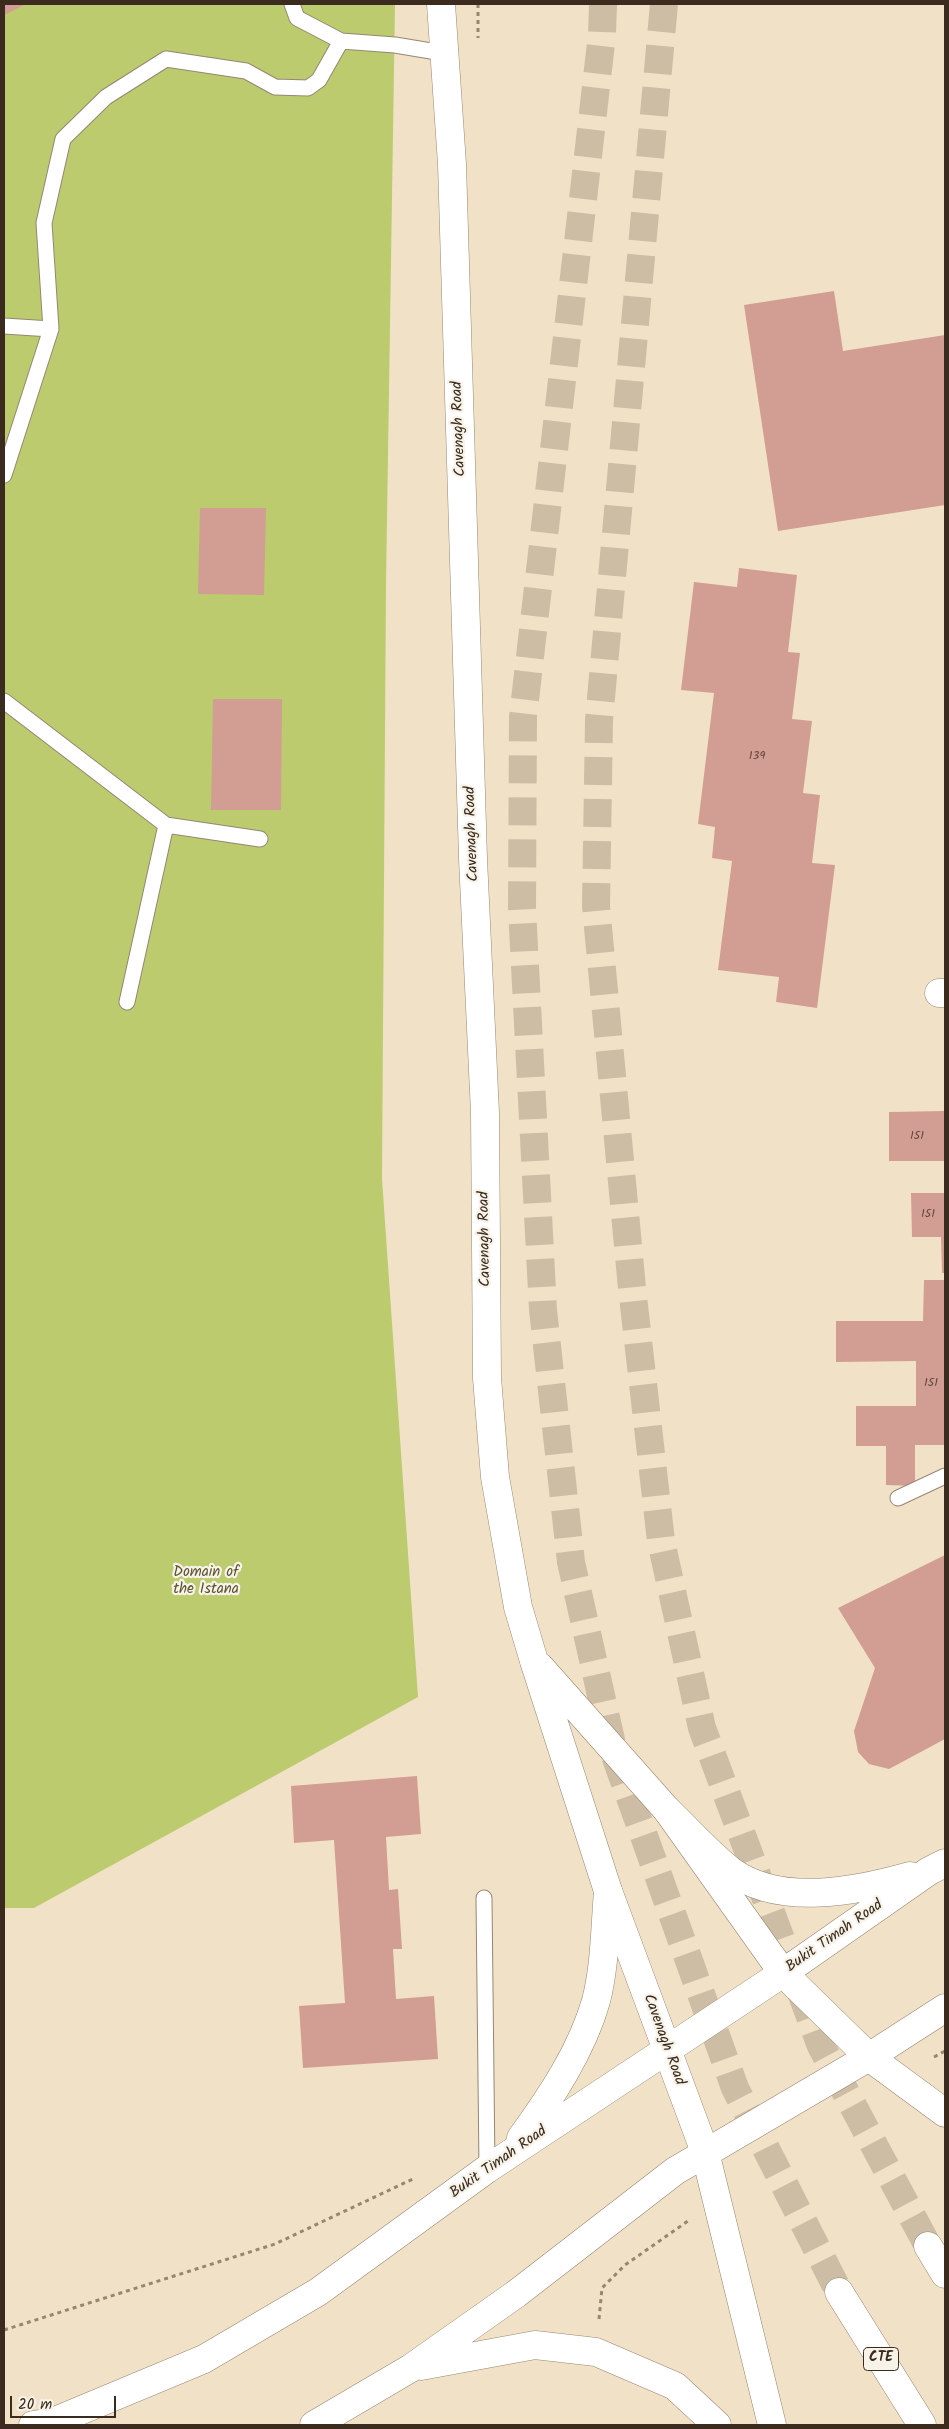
<!DOCTYPE html>
<style>
body{margin:0}
#map{position:relative;width:949px;height:2429px;overflow:hidden;background:#f1e2c7;font-family:Kalam,sans-serif}
canvas{display:block}
.frame{position:absolute;inset:0;border:5px solid #3b2a1e;pointer-events:none}
.scale{position:absolute;left:10px;top:2396px;width:106px;height:22px;box-sizing:border-box;border:2px solid #3b2a1e;border-top:0;padding-left:6px;font-size:15px;line-height:18px;white-space:nowrap;color:#3b2a1e;-webkit-text-stroke:4px #f7f3e8;paint-order:stroke}
</style>
<div id="map">
<canvas width="949" height="2429"></canvas>
<div class="frame"></div>
<div class="scale">20 m</div>
</div>
<script>
const ctx = document.querySelector('canvas').getContext('2d');
ctx.lineJoin = 'round';
function fill(path, color) {
  ctx.fillStyle = color;
  ctx.fill(path, 'evenodd');
}
function stroke(path, color, width, dash) {
  ctx.strokeStyle = color;
  ctx.lineWidth = width;
  ctx.lineCap = dash ? 'butt' : 'round';
  ctx.setLineDash(dash || []);
  ctx.stroke(path);
}
function write(font, color, halo, rows, align = 'center') {
  ctx.font = font + ' Kalam,sans-serif';
  ctx.lineWidth = 4.5;
  ctx.setLineDash([]);
  ctx.textBaseline = 'middle';
  ctx.strokeStyle = halo;
  ctx.fillStyle = color;
  for (const [text, x, y, turn = 0] of rows) {
    ctx.save();
    ctx.translate(x, y);
    ctx.rotate((+turn || 0) * Math.PI / 180);
    ctx.textAlign = isNaN(turn) ? turn : align;
    if (halo) ctx.strokeText(text, 0, 0);
    ctx.fillText(text, 0, 0);
    ctx.restore();
  }
}
fill(new Path2D(`
 M 4,4 L 395,4 L 386,584 L 382,1179 L 418,1697 L 34,1908 L 4,1908 Z`), '#bccb6e');
fill(new Path2D(`
 M 4,4 L 26,4 L 4,15 Z
 M 834,291 L 843,351 L 945,335 L 945,505 L 778,531 L 744,305 Z
 M 200,508 L 266,508 L 264,595 L 198,594 Z
 M 739,568 L 797,575 L 788,652 L 800,653 L 792,719 L 812,721 L 803,793 L 820,795 L 812,863 L 835,865 L 817,1008 L 776,1002 L 779,977 L 718,970 L 732,861 L 712,858 L 715,827 L 698,824 L 714,693 L 681,690 L 694,582 L 737,587 Z
 M 213,699 L 282,699 L 281,810 L 211,810 Z
 M 945,1111 L 945,1161 L 889,1161 L 889,1112 Z
 M 911,1193 L 945,1193 L 945,1273 L 942,1273 L 941,1237 L 912,1237 Z
 M 924,1280 L 945,1280 L 945,1445 L 915,1445 L 915,1486 L 886,1485 L 886,1446 L 856,1446 L 856,1406 L 916,1406 L 916,1361 L 836,1362 L 836,1321 L 923,1321 Z
 M 945,1555 L 945,1739 L 889,1769 L 869,1764 L 858,1752 L 854,1731 L 875,1668 L 838,1608 Z
 M 417,1776 L 421,1834 L 386,1837 L 389,1890 L 398,1889 L 402,1949 L 393,1949 L 396,1999 L 434,1996 L 438,2059 L 303,2068 L 299,2006 L 345,2003 L 334,1840 L 294,1843 L 291,1786 Z`), '#d29d92');
stroke(new Path2D(`
 M 603,4 L 602,35 L 523,717 L 522,909 L 543,1310 L 571,1562 L 614,1753 L 735,2088 L 839,2292
 M 664,4 L 599,720 L 596,906 L 632,1288 L 661,1541 L 702,1728 L 821,2046 L 928,2246`), '#cdbda5', 28, [28, 14]);
const service = new Path2D(`
 M 292,4 L 297,18 L 341,41 L 395,45 L 443,53
 M 4,326 L 51,329
 M 4,475 L 51,329 L 44,223 L 63,139 L 106,97 L 166,59 L 246,71 L 275,87 L 308,88 L 319,80 L 341,41
 M 4,701 L 166,825 L 260,839
 M 127,1002 L 166,825
 M 898,1498 L 945,1476
 M 484,1898 L 487,2169`);
const minor = new Path2D(`
 M 939,993 L 945,993`);
const tertiary = new Path2D(`
 M 441,4 L 452,164 L 473,859 L 485,1113 L 487,1378 L 495,1477 L 518,1607 L 534,1661 L 608,1891 L 705,2152 L 772,2425
 M 540,1667 L 667,1810 L 783,1973 L 869,2057`);
const trunk = new Path2D(`
 M 667,1810 C 688,1830 708,1853 731,1871 C 780,1907 857,1891 910,1876
 M 521,2138 C 551,2097 582,2050 596,2001 C 605,1966 605,1927 608,1891
 M 421,2366 L 535,2345 L 596,2352 L 675,2386 L 717,2425
 M 33,2425 L 53,2422 L 204,2359 L 318,2292 L 487,2169 L 783,1973 L 929,1871 L 945,1863
 M 314,2425 L 411,2368 L 516,2294 L 675,2171 L 869,2057 L 945,2008`);
const motorway = new Path2D(`
 M 869,2057 L 945,2113
 M 928,2246 L 945,2274
 M 839,2292 L 922,2425`);
stroke(service, '#968672', 17);
stroke(minor, '#968672', 29);
stroke(tertiary, '#968672', 29);
stroke(trunk, '#968672', 29);
stroke(motorway, '#968672', 29);
stroke(new Path2D(`
 M 478,4 L 478,38
 M 934,2057 L 945,2051
 M 599,2319 L 602,2288 L 625,2265 L 688,2221
 M 4,2330 L 275,2244 L 415,2178`), '#968672', 3, [4, 4]);
stroke(service, '#fff', 15);
stroke(minor, '#fff', 28);
stroke(tertiary, '#fff', 28);
stroke(trunk, '#fff', 28);
stroke(motorway, '#fff', 28);
write('12px', '#61473b', null, [
 ["139",757,757],
 ["151",917,1137],
 ["151",928,1215],
 ["151",931,1384]
]);
for (const [x, y, w] of [
 [881,2359,35]
]) {
  const box = new Path2D();
  box.roundRect(x - w / 2, y - 11.5, w, 23, 4);
  ctx.fillStyle = '#f7f3e8';
  ctx.fill(box);
  stroke(box, '#3b2a1e', 1);
}
write('bold 14px', '#3b2a1e', null, [
 ["CTE",881,2359]
]);
write('15px', '#3b2a1e', '#f7f3e8', [
 ["Cavenagh Road",460,429,-92],
 ["Cavenagh Road",473,834,-92],
 ["Cavenagh Road",486,1239,-91],
 ["Bukit Timah Road",835,1937,-35],
 ["Cavenagh Road",663,2040,70],
 ["Bukit Timah Road",499,2163,-35]
]);
write('15px', '#5b5232', '#f7f3e8', [
 ["Domain of",206,1573],
 ["the Istana",206,1590]
]);
</script>
